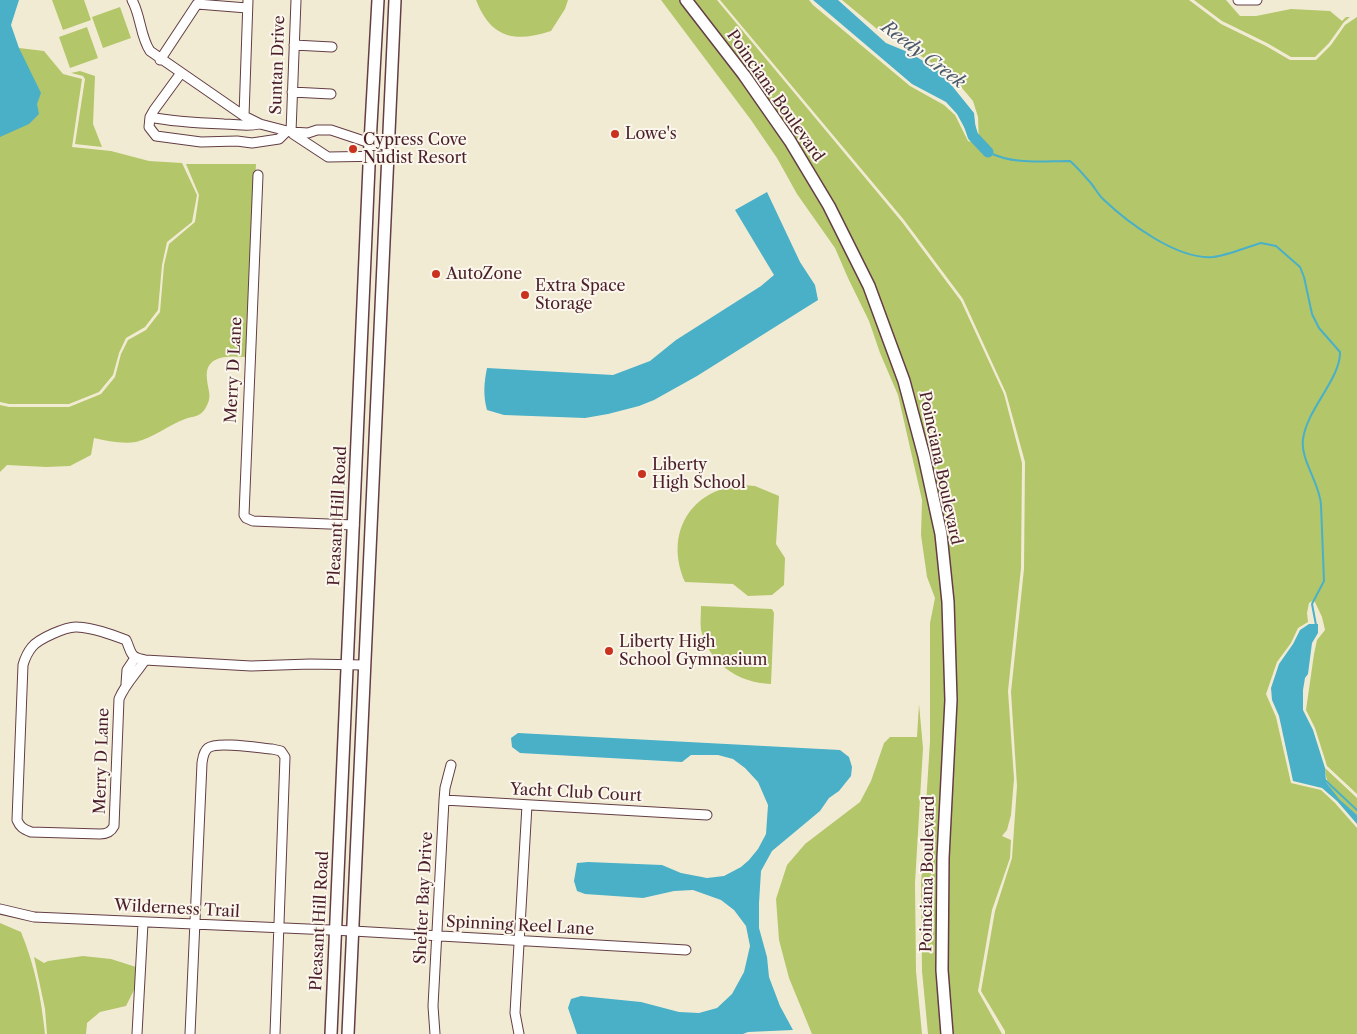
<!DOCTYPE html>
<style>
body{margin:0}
canvas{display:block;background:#f2ebd4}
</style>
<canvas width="1357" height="1034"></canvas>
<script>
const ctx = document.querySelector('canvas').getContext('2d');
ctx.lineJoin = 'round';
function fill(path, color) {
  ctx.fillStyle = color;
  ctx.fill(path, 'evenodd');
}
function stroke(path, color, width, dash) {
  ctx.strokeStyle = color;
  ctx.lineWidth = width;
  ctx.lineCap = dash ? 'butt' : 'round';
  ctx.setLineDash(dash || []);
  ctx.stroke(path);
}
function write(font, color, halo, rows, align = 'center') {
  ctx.font = font + ' "Libre Caslon Text",serif';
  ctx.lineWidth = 4;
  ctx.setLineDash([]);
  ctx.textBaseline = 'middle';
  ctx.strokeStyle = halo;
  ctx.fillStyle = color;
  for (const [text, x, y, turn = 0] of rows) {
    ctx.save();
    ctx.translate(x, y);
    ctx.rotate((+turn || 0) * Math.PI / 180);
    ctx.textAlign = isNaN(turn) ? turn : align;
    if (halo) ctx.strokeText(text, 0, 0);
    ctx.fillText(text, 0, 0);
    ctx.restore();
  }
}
fill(new Path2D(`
 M 52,0 L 84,0 L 91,20 L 63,30 Z
 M 476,0 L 568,0 L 565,9 L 551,31 C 514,43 491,38 476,0 Z
 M 661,0 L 717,0 L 902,222 L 961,301 L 1004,394 L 1022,463 L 1021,568 L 1008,691 L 1014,779 L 1011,815 L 1007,830 L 1002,836 L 1011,840 L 1010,858 L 992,910 L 978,991 L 1002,1034 L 928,1034 L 922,971 L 921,884 L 930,741 L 930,623 L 935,598 L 927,577 L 921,535 L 922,500 L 898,395 L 880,353 L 869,321 L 848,278 L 835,248 L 797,194 L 777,158 L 751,120 Z
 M 720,0 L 809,0 L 813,5 L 910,86 L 944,105 L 955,115 L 968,141 L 979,144 L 978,117 L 973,101 L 950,74 L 877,29 L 842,0 L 1189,0 L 1221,24 L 1266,46 L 1290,60 L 1316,60 L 1331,45 L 1345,25 L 1357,17 L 1357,794 L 1327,766 L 1315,728 L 1306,710 L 1314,654 L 1317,640 L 1325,630 L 1322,617 L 1314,600 L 1309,603 L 1307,613 L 1308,622 L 1298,628 L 1291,643 L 1277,662 L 1266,694 L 1276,717 L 1291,783 L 1321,790 L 1335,803 L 1357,828 L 1357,1034 L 1005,1034 L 1005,1031 L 981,991 L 995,911 L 1012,858 L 1017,786 L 1011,692 L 1024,569 L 1025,462 L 1006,393 L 963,299 L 904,220 Z
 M 1194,0 L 1226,0 L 1240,16 L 1256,16 L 1291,9 L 1330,11 L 1342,21 L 1346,17 L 1350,17 L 1344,22 L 1329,43 L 1315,57 L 1291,57 L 1267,43 L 1222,21 Z
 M 120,7 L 131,38 L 103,48 L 92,17 Z
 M 87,27 L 98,58 L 70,68 L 59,37 Z
 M 19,48 L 44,51 L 63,74 L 82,79 L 72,147 L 111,151 L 149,161 L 182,163 L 197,195 L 192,222 L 167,242 L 162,265 L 158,310 L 145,327 L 126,338 L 119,353 L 113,375 L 99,392 L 69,404 L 9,404 L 0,402 L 0,69 Z
 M 80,71 L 95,76 L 93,124 L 102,147 L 75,144 L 85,79 L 83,76 L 71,73 Z
 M 186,164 L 256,164 L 247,357 C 230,356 204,354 207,379 C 208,392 213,396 205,409 C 200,417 193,416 185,419 C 169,425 153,438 136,442 C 122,444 107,441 94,438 L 91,455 L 70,466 L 46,467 L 7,465 L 0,472 L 0,405 L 9,407 L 69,407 L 101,394 L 115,377 L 121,354 L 128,340 L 146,330 L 160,312 L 164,265 L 169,244 L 195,222 L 199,195 Z
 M 743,485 L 755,486 L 779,496 L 776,544 L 785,558 L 784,585 L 772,595 L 748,596 L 733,584 L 685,582 C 664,534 690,489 743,485 Z
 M 701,606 L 772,609 L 774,613 L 771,684 C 738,683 709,663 701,630 C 700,623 701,614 701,606 Z
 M 919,704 L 923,748 L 915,883 L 916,971 L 922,1034 L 812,1034 L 789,978 L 779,940 L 776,899 L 787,865 L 805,844 L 860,802 L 871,781 L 884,743 L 890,737 L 917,737 Z
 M 1325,768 L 1357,798 L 1357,815 C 1339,800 1327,794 1325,768 Z
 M 0,923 L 21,932 C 35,967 41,996 45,1034 L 0,1034 Z
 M 83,956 L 111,959 L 136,967 L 136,986 L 126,1006 L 100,1012 L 87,1023 L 86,1034 L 47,1034 L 45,1009 L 34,957 L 44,963 L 48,961 Z`), '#b4c66a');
fill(new Path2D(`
 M 0,0 L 19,0 L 11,25 L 19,48 L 41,93 L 37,104 L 39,114 L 29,124 L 0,137 Z
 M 813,0 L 838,0 L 886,43 L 910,53 L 940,71 L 974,113 L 977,140 L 970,138 L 957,114 L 946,102 L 912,84 Z
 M 767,192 L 800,262 L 815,285 L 818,300 L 697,376 L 654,400 L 639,406 L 608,414 L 585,418 L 504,415 L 487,410 C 483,395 484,383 487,368 L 613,375 L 650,361 L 676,340 L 761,286 L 774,275 L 735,210 Z
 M 1309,624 L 1318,624 L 1318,633 L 1312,643 L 1308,674 L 1305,678 L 1303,690 L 1303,710 L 1313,730 L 1325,768 L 1326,782 L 1339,799 L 1357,815 L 1357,824 L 1337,801 L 1322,788 L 1293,781 L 1279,716 L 1272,700 L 1271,688 L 1279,664 L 1293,644 L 1300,630 Z
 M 518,733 L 840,750 L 849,757 L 852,767 L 851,776 L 839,791 L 829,798 L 820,811 L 772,851 L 761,871 L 759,903 L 759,928 L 767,957 L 769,977 L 780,1006 L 793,1030 L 748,1032 L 743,1034 L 577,1034 L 568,1008 L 571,999 L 581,996 L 641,1002 L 679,1012 L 699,1013 L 717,1008 L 732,994 L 744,972 L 750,946 L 746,926 L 734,910 L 721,900 L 693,890 L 674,891 L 643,898 L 585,894 L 577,891 L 574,881 L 577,863 L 588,862 L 662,865 L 681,873 L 707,878 L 724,876 L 741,867 L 749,860 L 758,849 L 766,834 L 768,805 L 758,782 L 745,768 L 733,759 L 718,755 L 691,755 L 682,762 L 520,753 L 512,747 L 511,738 Z`), '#49b0c8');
stroke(new Path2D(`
 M 988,152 C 1013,165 1043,161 1070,161 C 1077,167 1083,174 1089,181 C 1094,186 1097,193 1103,199 C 1127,222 1177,260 1213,257 C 1228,255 1247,247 1261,243 L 1276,246 L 1300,267 L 1304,277 L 1312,314 L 1319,328 L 1340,352 C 1341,378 1307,409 1303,439 C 1300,460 1320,483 1321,505 L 1324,581 L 1312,604 L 1316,625
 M 1324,779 L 1357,810`), '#49b0c8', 2);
stroke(new Path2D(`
 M 970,127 L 973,136 L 988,152`), '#49b0c8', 11);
const minor = new Path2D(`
 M 132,0 C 141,16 140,36 150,51 L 244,116 L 260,124 L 291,132 L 308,133 L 317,130 L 331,130 L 370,143 L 387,145
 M 1238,0 L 1257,0
 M 294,45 L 332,47
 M 160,60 L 197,4 L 247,8
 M 181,73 L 154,110 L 150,117 L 149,127 L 156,136 L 201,142 L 237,141 L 252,143 L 279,139 L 287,131
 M 292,92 L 331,94
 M 244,116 L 248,0
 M 150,117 C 174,122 199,123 224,124 C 238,124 246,127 259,124
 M 291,132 L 296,0
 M 293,134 L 328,157 L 387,156
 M 258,175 L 244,515 L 246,518 L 253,521 L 354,525
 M 145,660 C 136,674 125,684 119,699 L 114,826 C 111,832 107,834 100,834 L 31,832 C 23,829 20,827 17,820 L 23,665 C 25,658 27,653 32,647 C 38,639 67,626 77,627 C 94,628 110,634 126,640 C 132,653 129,657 145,660 L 251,666 L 310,664 L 364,665
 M 126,684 L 127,670 L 135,658
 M 444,800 L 707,815
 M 0,909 L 34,917 L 353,931 L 686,950
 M 137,1034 L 143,923
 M 190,1034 L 202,763 C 203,758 203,752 208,748 C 217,741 260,748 272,749 L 281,751 L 285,757 L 275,1034
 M 435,1034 L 433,1006 L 444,800 L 445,788 L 451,765
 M 519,1034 L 515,1013 L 527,805`);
const major = new Path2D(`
 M 686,0 L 744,75 L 790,141 L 829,206 L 869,286 L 904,381 L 924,456 L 941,534 L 948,602 L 951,700 L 943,858 L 942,970 L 947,1034
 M 331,1034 L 370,143 L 378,0
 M 348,1034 L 395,0`);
stroke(minor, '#633e44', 11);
stroke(major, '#633e44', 14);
stroke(minor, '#fff', 9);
stroke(major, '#fff', 11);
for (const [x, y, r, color] of [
 [615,134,5,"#c8321e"],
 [353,149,5,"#c8321e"],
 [436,274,5,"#c8321e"],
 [525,295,5,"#c8321e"],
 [642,474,5,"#c8321e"],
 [609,651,5,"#c8321e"]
]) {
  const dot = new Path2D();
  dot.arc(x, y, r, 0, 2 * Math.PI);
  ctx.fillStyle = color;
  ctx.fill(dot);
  stroke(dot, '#fbf7ec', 2);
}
write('16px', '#4a1f2b', '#fbf7ec', [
 ["Suntan Drive",278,65,-88],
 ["Poinciana Boulevard",775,96,55],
 ["Merry D Lane",234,370,-87],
 ["Poinciana Boulevard",940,468,78],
 ["Pleasant Hill Road",338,516,-87],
 ["Merry D Lane",102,761,-88],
 ["Yacht Club Court",576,793,3],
 ["Poinciana Boulevard",928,874,-89],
 ["Shelter Bay Drive",424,898,-87],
 ["Wilderness Trail",177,909,3],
 ["Pleasant Hill Road",320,921,-87],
 ["Spinning Reel Lane",520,926,3]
]);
write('16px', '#4a1f2b', '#fbf7ec', [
 ["Lowe's",625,134],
 ["Cypress Cove",363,140],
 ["Nudist Resort",363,158],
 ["AutoZone",446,274],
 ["Extra Space",535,286],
 ["Storage",535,304],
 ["Liberty",652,465],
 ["High School",652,483],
 ["Liberty High",619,642],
 ["School Gymnasium",619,660]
], 'left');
write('italic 18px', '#4a596a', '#fbf7ec', [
 ["Reedy Creek",923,55,37]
]);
</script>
